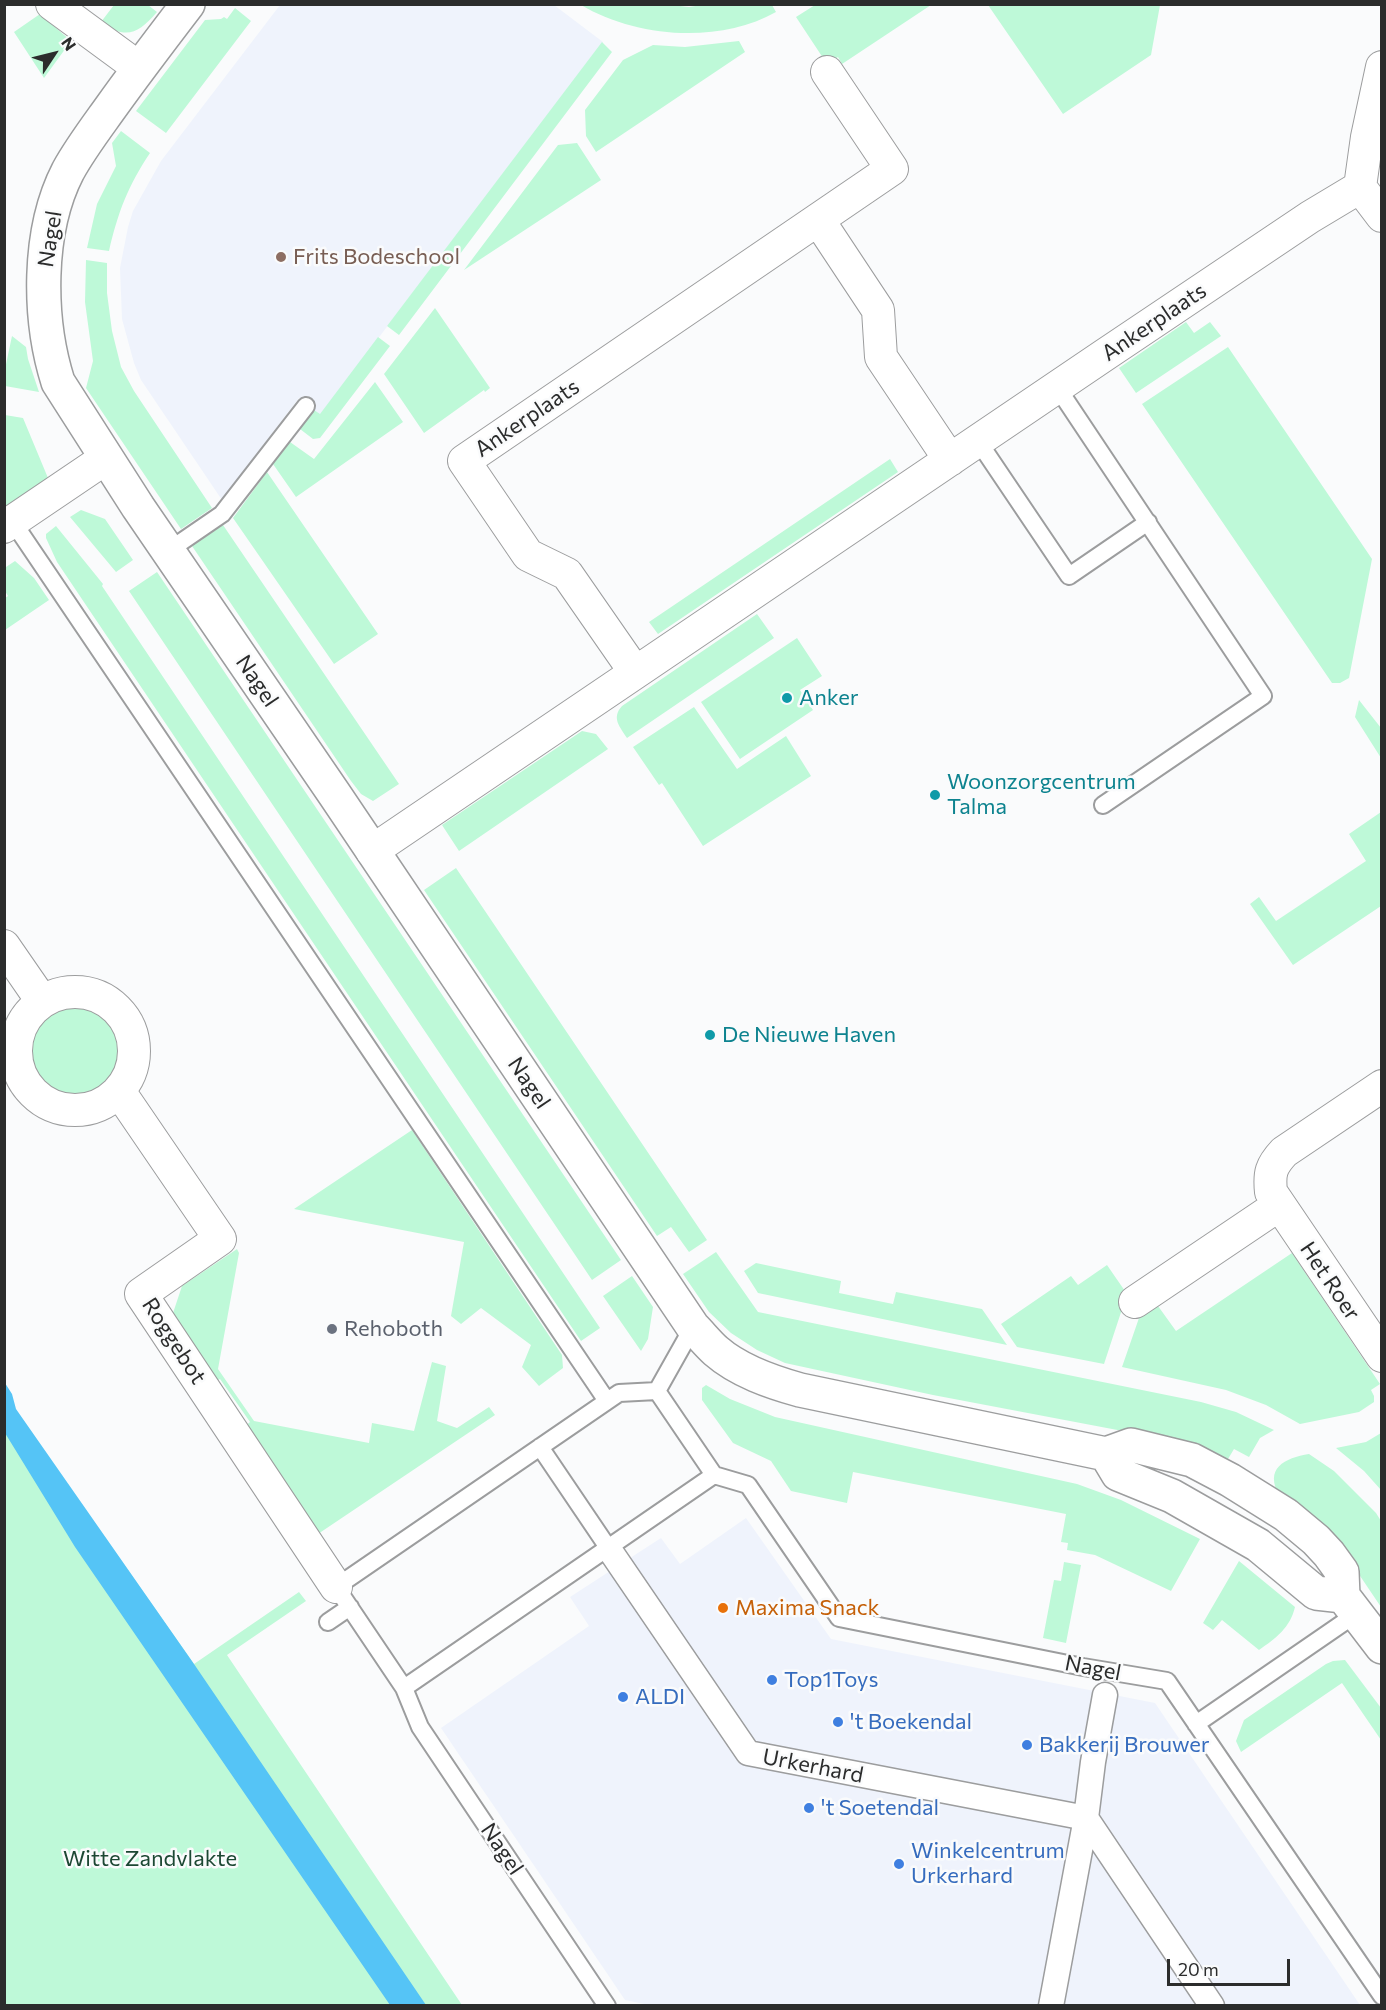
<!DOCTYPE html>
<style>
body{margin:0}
#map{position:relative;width:1386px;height:2010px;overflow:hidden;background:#fafbfc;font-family:Commissioner,sans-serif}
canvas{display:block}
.frame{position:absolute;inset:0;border:6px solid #2b2c2c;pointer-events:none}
.north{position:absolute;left:24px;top:24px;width:60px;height:60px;-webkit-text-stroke:4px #fafbfc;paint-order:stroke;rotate:55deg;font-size:16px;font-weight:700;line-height:24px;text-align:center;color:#2b2c2c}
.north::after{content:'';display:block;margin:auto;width:21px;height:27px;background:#2b2c2c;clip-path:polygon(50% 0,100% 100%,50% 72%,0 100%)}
.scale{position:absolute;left:1167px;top:1959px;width:123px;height:27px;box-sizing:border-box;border:3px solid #2b2c2c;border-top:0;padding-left:8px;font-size:18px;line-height:21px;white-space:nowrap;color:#2b2c2c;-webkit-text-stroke:4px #fafbfc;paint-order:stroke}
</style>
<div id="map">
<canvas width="1386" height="2010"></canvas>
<div class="frame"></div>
<div class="north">N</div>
<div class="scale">20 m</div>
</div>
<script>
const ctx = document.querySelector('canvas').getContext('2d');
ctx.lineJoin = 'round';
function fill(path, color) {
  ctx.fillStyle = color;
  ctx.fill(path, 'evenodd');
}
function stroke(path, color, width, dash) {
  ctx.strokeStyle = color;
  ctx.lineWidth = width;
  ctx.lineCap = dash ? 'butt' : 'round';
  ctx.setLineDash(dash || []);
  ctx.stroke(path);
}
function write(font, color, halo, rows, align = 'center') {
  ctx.font = font + ' Commissioner,sans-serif';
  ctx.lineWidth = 5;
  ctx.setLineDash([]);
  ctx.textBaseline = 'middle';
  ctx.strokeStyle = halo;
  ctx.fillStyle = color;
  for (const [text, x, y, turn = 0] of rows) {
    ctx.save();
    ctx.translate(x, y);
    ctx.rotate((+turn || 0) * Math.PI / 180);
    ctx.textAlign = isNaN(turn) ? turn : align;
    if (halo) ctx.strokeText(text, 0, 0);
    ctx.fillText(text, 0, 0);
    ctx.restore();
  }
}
fill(new Path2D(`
 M 280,5 L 554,5 L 603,42 L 320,415 L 299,398 L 222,500 L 141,380 L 134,363 L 122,319 L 120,268 L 128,227 L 133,211 L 161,161 Z
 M 746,1518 L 831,1639 L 1155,1703 L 1360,2005 L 654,2006 L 625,2000 L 441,1728 L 589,1626 L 570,1597 L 661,1538 L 680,1564 Z`), '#eff3fc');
fill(new Path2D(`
 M 663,4 L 689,7 L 708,4 L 772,5 L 776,12 C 719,44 637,38 581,5 Z
 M 114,5 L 148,5 L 157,12 C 138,34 126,40 101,22 Z
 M 815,5 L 931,5 L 842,64 L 838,57 L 827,64 L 796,17 Z
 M 988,5 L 1160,5 L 1151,55 L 1063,114 Z
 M 235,8 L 251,21 L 166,133 L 136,111 L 205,20 L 221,19 L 224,17 L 227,19 Z
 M 40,14 L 71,41 L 44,78 L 14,32 Z
 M 739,41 L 745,52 L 596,152 L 586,136 L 585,110 L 623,60 L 653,45 L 685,47 Z
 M 602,42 L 612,52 L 399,335 L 387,326 Z
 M 121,131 L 150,153 C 128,186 118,212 109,251 L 87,248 L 97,204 L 116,166 L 112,143 Z
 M 577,143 L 601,180 L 464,270 L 558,145 Z
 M 86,260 L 107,263 L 107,293 L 112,331 L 121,367 L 134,391 L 212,508 L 181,529 L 86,388 L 93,361 L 85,302 Z
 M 435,308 L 490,388 L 485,392 L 484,390 L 424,433 L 384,374 Z
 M 1186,322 L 1194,333 L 1210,322 L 1221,336 L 1136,393 L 1119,368 Z
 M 12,336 L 26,347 L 28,359 L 39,392 L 5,386 L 5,369 Z
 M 378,337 L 390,346 L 320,438 L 313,439 L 300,429 L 314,410 L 320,414 Z
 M 1228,347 L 1372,559 L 1349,678 L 1340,683 L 1332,683 L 1142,404 Z
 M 375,382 L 403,422 L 296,497 L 273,464 L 290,442 L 314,459 Z
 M 5,415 L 23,418 L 48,478 L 5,508 Z
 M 890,459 L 898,472 L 658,634 L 649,622 Z
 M 267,472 L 378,634 L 334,664 L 233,518 Z
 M 81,510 L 105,519 L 133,560 L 116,572 L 70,517 Z
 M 223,525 L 399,784 L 373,801 L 361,794 L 351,781 L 192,546 Z
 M 56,526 L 103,584 L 102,586 L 600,1328 L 581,1341 L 57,562 L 46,538 L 46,534 Z
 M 15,561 L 34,578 L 49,600 L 5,630 L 5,598 L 8,596 L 5,591 L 5,567 L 6,567 Z
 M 157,572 L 621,1260 L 592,1280 L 129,591 Z
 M 757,614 L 774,638 L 627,738 C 620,727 611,718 622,706 Z
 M 797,638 L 822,676 L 800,690 L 813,710 L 740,759 L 701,702 Z
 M 1359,700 L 1381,728 L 1381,758 L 1355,717 Z
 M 694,707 L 737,769 L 786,736 L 811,776 L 703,846 L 662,783 L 659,785 L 633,747 Z
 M 582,731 L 596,734 L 608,749 L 459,851 L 442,825 Z
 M 1381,812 L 1381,906 L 1293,965 L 1250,904 L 1259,897 L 1276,921 L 1366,861 L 1349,834 Z
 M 456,868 L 707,1240 L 689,1252 L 671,1227 L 657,1236 L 424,890 Z
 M31 1051a44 44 0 1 1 88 0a44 44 0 1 1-88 0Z
 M 412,1130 L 562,1355 L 563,1368 L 539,1386 L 522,1367 L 531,1345 L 481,1308 L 461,1324 L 451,1316 L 464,1242 L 294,1209 Z
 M 237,1249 L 239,1253 L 218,1369 L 254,1421 L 369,1443 L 372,1423 L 414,1431 L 432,1362 L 446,1366 L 437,1421 L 457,1428 L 489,1407 L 495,1415 L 315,1536 L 243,1428 L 250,1422 L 220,1379 L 213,1383 L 171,1319 L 182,1286 Z
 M 716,1252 L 758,1312 L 1201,1402 L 1236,1412 L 1274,1430 L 1260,1438 L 1249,1457 L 1234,1449 L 1225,1464 L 1149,1436 L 933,1395 L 785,1363 L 757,1350 L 731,1333 L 709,1312 L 683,1274 Z
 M 1292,1253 L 1380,1384 L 1371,1390 L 1374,1396 L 1374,1402 L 1359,1412 L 1300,1424 L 1266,1405 L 1226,1390 L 1122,1367 L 1139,1318 L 1158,1306 L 1176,1331 Z
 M 756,1263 L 841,1281 L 839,1293 L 893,1304 L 896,1292 L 982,1309 L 1007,1345 L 758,1293 L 744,1271 Z
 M 1107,1265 L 1127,1294 L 1104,1364 L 1017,1347 L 1001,1324 L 1071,1276 L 1078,1285 Z
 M 632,1276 L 653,1307 L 648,1339 L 641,1351 L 603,1296 Z
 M 706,1385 L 730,1399 L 775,1417 L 1077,1484 L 1121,1500 L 1200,1539 L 1171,1591 L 1095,1555 L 1067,1550 L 1068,1543 L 1061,1542 L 1066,1514 L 853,1472 L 847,1503 L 791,1491 L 771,1461 L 733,1443 L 702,1400 L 702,1388 Z
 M 4,1394 L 194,1664 L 299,1592 L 306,1601 L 227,1655 L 462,2005 L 5,2005 Z
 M 1381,1433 L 1381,1490 L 1364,1471 L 1336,1448 L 1366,1442 Z
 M 1309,1454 L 1334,1471 L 1376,1513 L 1381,1521 L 1381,1607 L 1354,1567 L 1280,1497 C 1263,1468 1285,1458 1309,1454 Z
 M 1239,1561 L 1295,1607 C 1290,1628 1276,1638 1259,1650 L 1222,1620 L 1213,1630 L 1203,1623 Z
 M 1064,1562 L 1081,1565 L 1066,1643 L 1043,1638 L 1054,1580 L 1061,1581 Z
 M 1345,1660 L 1381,1708 L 1381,1740 L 1342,1683 L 1241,1752 L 1236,1741 L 1244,1720 L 1326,1664 L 1333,1661 Z`), '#bef9d8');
fill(new Path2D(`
 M 5,1383 L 12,1394 L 16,1409 L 194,1664 L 426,2005 L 390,2005 L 75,1547 L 5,1433 Z`), '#55c4f6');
const service = new Path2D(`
 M 1057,387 L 1263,696 L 1103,805
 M 978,441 L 1069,576 L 1148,522
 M 13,522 L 607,1401
 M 168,551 L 222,514 L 306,406
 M 657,1391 L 714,1475 L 748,1485 L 839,1618 L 1083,1667 L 1167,1681 L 1382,1996
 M 657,1391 L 693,1327
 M 540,1447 L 609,1549
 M 328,1622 L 350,1607
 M 404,1688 L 714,1475
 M 1196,1724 L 1356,1614
 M 607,2006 L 420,1727 L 404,1688 L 336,1587 L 619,1393 L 657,1391`);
const pedestrian = new Path2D(`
 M 609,1549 L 748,1753 L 1086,1818 L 1212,2006
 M 1051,2006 L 1086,1818 L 1093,1762 L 1105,1695`);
const minor = new Path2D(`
 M 52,4 L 139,68
 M 1360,187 L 1367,137 L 1382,67
 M 1360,187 L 1382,216
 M 819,221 L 878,310 L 881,357 L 950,460
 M 4,527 L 106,458
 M 635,672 L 567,574 L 528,555 L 464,461 L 892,169 L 827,72
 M 372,851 L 1103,356 L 1310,217 L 1360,187
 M 4,946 L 42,1001
 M16 1051a59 59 0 1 1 118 0a59 59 0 1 1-118 0Z
 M 1382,1086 L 1284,1152 C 1271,1166 1269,1173 1271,1192 L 1382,1356
 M 119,1091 L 220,1239 L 141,1294 L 336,1587
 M 1135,1302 L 1279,1205`);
const tertiary = new Path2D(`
 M 188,4 C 162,38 136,72 111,107 C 96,128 80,149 68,171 C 37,231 38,319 58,382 L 138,507 L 335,795 L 693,1327 C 701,1335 708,1344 716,1351 C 739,1371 771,1382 800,1390 L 1106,1454 L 1131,1445 L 1192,1460 L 1230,1480 L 1286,1515 L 1316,1540 L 1329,1554 L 1342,1572 L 1343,1596 L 1382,1647
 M 1106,1454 L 1118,1474 L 1172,1496 L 1258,1545 L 1316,1593 L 1343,1596`);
stroke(service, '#9c9d9e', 20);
stroke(pedestrian, '#9c9d9e', 27);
stroke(minor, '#9c9d9e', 34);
stroke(tertiary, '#9c9d9e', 36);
stroke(service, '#fff', 16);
stroke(pedestrian, '#fff', 24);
stroke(minor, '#fff', 32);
stroke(tertiary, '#fff', 33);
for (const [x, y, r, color] of [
 [281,257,6,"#8d6e63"],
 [787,698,6,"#0f9aa8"],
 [935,795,6,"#0f9aa8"],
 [710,1035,6,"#0f9aa8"],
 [332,1329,6,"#6b7280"],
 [723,1608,6,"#e8710a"],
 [772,1680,6,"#3f7fe0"],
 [623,1697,6,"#3f7fe0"],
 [838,1722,6,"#3f7fe0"],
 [1027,1745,6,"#3f7fe0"],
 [809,1808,6,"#3f7fe0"],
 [899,1864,6,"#3f7fe0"]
]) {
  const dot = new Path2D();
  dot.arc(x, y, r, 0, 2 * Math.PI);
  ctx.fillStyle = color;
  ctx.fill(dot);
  stroke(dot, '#fafbfc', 2);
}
write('22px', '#2b2c2c', '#fafbfc', [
 ["Nagel",50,239,-81],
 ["Ankerplaats",1154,322,-34],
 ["Ankerplaats",527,418,-34],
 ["Nagel",257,681,56],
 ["Nagel",529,1083,56],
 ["Het Roer",1330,1281,56],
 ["Roggebot",174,1341,57],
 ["Nagel",1093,1668,11],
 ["Urkerhard",813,1766,11],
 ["Nagel",502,1849,56]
]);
write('22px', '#785e54', '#fafbfc', [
 ["Frits Bodeschool",293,257]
], 'left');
write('22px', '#0d838f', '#fafbfc', [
 ["Anker",799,698],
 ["Woonzorgcentrum",947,782],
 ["Talma",947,807],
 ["De Nieuwe Haven",722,1035]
], 'left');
write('22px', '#5b616d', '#fafbfc', [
 ["Rehoboth",344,1329]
], 'left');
write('22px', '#c56008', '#fafbfc', [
 ["Maxima Snack",735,1608]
], 'left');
write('22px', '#366cbe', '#fafbfc', [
 ["Top1Toys",784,1680],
 ["ALDI",635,1697],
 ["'t Boekendal",850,1722],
 ["Bakkerij Brouwer",1039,1745],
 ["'t Soetendal",821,1808],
 ["Winkelcentrum",911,1851],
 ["Urkerhard",911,1876]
], 'left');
write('22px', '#1c4833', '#fafbfc', [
 ["Witte Zandvlakte",150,1859]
]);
</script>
